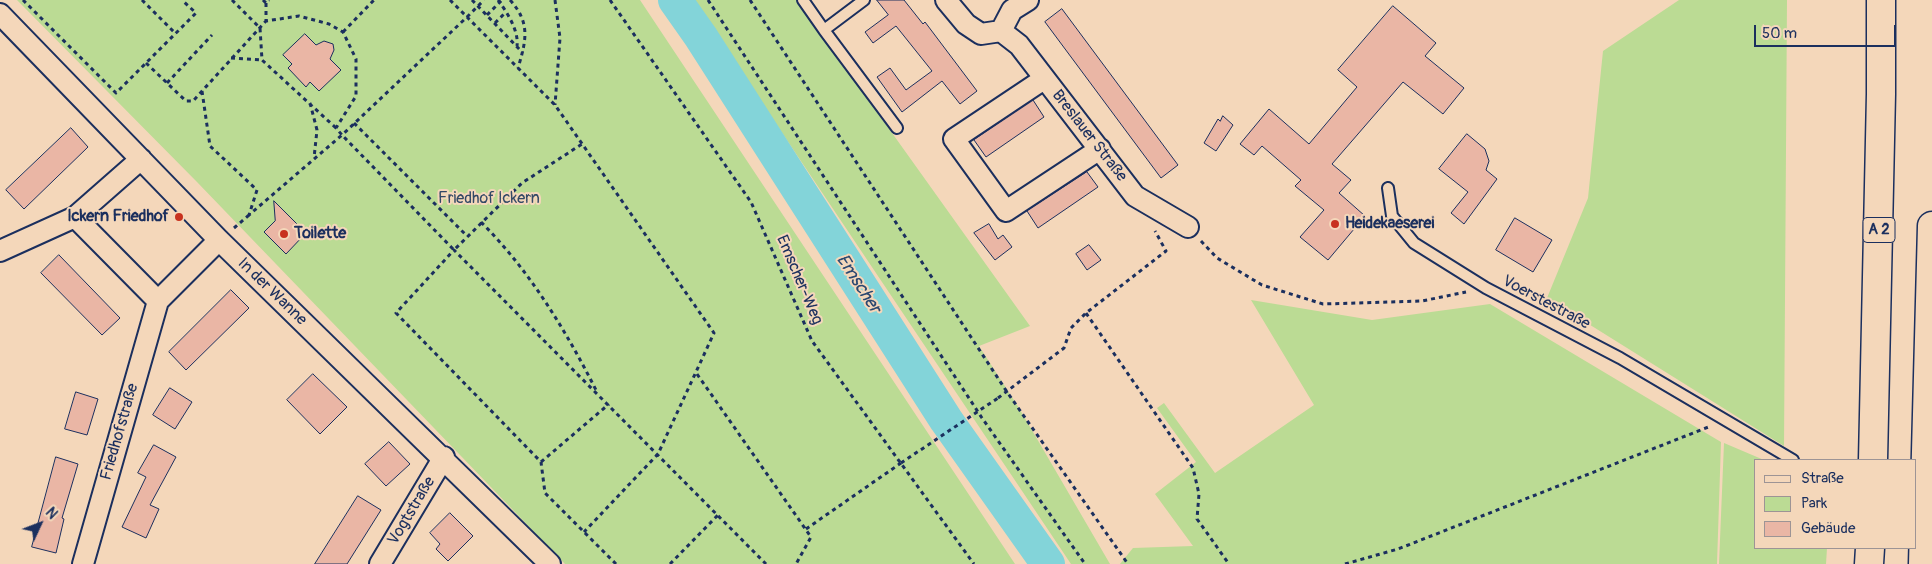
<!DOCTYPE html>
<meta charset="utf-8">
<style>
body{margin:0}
#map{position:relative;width:1932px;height:564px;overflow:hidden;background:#f4d7ba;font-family:Pangolin,sans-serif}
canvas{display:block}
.legend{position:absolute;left:1754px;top:459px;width:162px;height:90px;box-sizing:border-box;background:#f4d7ba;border:1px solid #9d9495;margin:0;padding:6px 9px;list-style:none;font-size:15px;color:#1b2f5e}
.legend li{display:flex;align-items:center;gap:10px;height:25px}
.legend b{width:25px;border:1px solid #9d9495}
.north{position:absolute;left:15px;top:499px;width:50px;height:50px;-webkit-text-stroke:4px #f4d7ba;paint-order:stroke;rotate:47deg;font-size:14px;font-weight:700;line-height:20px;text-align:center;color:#1b2f5e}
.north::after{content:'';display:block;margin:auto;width:18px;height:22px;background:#1b2f5e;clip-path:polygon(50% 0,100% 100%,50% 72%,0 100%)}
.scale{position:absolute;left:1754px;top:25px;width:142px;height:22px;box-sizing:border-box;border:2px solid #1b2f5e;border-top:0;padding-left:6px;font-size:15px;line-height:18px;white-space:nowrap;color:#1b2f5e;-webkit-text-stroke:4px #f4d7ba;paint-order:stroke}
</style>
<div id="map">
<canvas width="1932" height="564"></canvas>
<ul class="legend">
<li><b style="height:6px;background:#f4d7ba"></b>Straße</li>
<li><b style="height:14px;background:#bbdb94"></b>Park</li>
<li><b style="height:14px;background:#eab6a5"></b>Gebäude</li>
</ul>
<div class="north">N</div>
<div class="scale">50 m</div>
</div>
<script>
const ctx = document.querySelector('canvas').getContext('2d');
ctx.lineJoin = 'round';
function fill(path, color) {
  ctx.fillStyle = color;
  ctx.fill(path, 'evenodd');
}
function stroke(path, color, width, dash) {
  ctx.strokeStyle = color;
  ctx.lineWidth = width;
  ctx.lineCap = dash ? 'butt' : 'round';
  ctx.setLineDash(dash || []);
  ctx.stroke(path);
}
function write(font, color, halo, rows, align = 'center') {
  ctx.font = font + ' Pangolin,sans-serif';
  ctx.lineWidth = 4;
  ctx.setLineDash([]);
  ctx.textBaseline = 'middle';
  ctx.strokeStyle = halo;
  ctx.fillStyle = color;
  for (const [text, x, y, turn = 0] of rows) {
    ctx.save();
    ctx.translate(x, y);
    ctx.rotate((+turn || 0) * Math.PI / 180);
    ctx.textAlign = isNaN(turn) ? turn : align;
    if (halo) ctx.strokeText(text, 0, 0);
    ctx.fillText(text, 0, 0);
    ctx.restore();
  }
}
fill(new Path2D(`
 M 17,0 L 640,0 L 1015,564 L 565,564 L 197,182 Z
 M 693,0 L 797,0 L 1030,326 L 979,346 L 1019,408 L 1110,564 L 1071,564 Z
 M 1679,0 L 1787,0 L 1784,446 L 1547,298 L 1588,198 L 1603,51 Z
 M 1251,300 L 1372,320 L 1490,304 L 1721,442 L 1717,564 L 1120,564 L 1133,548 L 1193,546 L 1155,494 L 1196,462 L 1157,408 L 1164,403 L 1215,473 L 1314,405 Z
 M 1724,443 L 1764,460 L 1756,460 L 1756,548 L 1827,548 L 1826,564 L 1719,564 Z`), '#bbdb94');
stroke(new Path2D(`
 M 675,0 L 701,37 L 946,420 L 1048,564`), '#83d4d9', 34);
const building = new Path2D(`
 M 877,0 L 904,0 L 923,24 L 925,22 L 977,91 L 960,104 L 942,81 L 902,112 L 877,77 L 890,68 L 906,90 L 932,71 L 896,26 L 873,43 L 865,32 L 888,15 Z
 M 1393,6 L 1436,43 L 1425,56 L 1464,88 L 1443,114 L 1403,82 L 1332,164 L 1351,180 L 1339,193 L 1365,216 L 1328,260 L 1300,237 L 1324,210 L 1295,186 L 1301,180 L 1262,146 L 1254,155 L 1240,144 L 1269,109 L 1309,144 L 1357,87 L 1338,70 Z
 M 1062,9 L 1178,165 L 1161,178 L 1045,22 Z
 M 305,34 L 316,45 L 324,41 L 333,44 L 334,50 L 330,59 L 341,70 L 319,91 L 310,82 L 306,87 L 288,68 L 292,64 L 283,55 Z
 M 1033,100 L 1044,117 L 986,157 L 974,140 Z
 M 1223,116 L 1233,125 L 1216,151 L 1204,143 L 1218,119 L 1220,121 Z
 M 71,128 L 88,147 L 24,209 L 6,190 Z
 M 1467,134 L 1485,149 L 1489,161 L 1486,170 L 1497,179 L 1464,224 L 1451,213 L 1468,192 L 1439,169 Z
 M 1087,172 L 1098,187 L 1038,228 L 1027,211 Z
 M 274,201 L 304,231 L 302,233 L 304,235 L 286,254 L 264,232 L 275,221 Z
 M 1515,218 L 1552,240 L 1533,272 L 1496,250 Z
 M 989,224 L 998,239 L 1003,235 L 1012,247 L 995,260 L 974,233 Z
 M 1089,245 L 1101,260 L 1087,270 L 1076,254 Z
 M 59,255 L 120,318 L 102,335 L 41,273 Z
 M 231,290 L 249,308 L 186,370 L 169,352 Z
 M 313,374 L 347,407 L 320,434 L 287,400 Z
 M 170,388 L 192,402 L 175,429 L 153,415 Z
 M 76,392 L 98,399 L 87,435 L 65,429 Z
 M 389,442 L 410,464 L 386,486 L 365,464 Z
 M 154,445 L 176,457 L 150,505 L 159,509 L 146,538 L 122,527 L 146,477 L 138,473 Z
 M 56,457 L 78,464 L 62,518 L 64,519 L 56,553 L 32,547 Z
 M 358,496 L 381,510 L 347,564 L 315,564 Z
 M 450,513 L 473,536 L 448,561 L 436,549 L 440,544 L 430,533 Z`);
fill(building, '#eab6a5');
stroke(building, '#1b2f5e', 1);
const service = new Path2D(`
 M 803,0 L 824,30
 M 864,0 L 824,30 L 897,128
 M 1388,188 L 1392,216 L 1414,243 L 1486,288 L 1620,358 L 1793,460`);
const minor = new Path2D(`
 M 946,0 L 966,24 L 981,34 L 1001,31 L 1019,45 L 1135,196 L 1188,227
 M 0,14 L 219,240 L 550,564
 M 1001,31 L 1012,10 L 1028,0
 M 1044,79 L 954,139 L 1006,211 L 1100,149
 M 75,217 L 158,301
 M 0,251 L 75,217 L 141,159
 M 83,564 L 158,301 L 219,240
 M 380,564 L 444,457`);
const motorway = new Path2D(`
 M 1873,460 L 1881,94 L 1881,0
 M 1869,564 L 1870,548
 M 1923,564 L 1932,226`);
stroke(service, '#1b2f5e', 14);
stroke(minor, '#1b2f5e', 24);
stroke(motorway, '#1b2f5e', 31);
stroke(new Path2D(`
 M 23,0 L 116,93 L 196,13 L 182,0
 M 142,0 L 176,34
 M 232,0 L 260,28 L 262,60 L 336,128
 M 263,0 L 266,3 L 269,0
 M 450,0 L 467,17 L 484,0
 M 472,0 L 523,53
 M 498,0 C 507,12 519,31 517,46
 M 510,0 C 531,23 526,41 518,68
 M 555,0 L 560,38 L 555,105
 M 610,0 L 751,202 L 812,341 L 974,564
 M 708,0 L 982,418 L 1085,564
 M 750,0 L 1007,392 L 1128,564
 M 266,3 L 266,21 L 299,16 L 329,24 L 343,32 L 356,59 L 356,96 L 336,128 L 342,135 L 467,17 L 555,105 L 714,333 L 658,454 L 584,532
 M 487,15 L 502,0
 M 495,23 L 506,12
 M 343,32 L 374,0
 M 231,58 L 262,60
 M 146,63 L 186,101 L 193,101 L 266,21
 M 167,83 L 212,35
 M 202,91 L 210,146 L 257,190 L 249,215 L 342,135 L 454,250 L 522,183 L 582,144
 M 310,103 L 317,130 L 314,158
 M 354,123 L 467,236
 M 481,222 C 529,270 565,329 596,390
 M 234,228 L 249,215
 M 1201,241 L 1217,258 L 1262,285 L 1323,304 L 1422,301 L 1466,292
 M 1086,313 L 1193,468 L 1199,494 L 1197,519 L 1229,564
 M 697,374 L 811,537 L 796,564
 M 998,398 L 1064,348 L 1071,328 L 1086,313 L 1166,251 L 1155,231
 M 541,462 L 609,404
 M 806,529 L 901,463
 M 616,564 L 545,493 L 541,462 L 396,313 L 454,250 L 766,564
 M 670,564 L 718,515
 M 1345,564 L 1398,549 L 1711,426`), '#1b2f5e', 3, [4, 4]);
stroke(service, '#f4d7ba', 10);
stroke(minor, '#f4d7ba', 20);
stroke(motorway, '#f4d7ba', 28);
stroke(new Path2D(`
 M 901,463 L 998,398`), '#1b2f5e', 3, [4, 4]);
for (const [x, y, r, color] of [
 [179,217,5,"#c8321e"],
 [1335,224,5,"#c8321e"],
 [284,234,5,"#c8321e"]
]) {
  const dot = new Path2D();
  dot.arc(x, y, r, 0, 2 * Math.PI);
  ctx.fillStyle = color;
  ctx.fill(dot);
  stroke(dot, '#f4d7ba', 2);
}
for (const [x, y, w] of [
 [1879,230,32]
]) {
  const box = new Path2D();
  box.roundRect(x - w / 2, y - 12.5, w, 25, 4);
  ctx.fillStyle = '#f4d7ba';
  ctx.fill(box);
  stroke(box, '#1b2f5e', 1);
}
write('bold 15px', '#1b2f5e', null, [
 ["A 2",1879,230]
]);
write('16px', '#1b2f5e', '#f4d7ba', [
 ["Breslauer Straße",1089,136,52],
 ["Emscher-Weg",799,280,67],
 ["In der Wanne",272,292,44],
 ["Voerstestraße",1546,303,28],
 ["Friedhofstraße",120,432,-74],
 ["Vogtstraße",412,511,-59]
]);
write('16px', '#334966', '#f4d7ba', [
 ["Friedhof Ickern",489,199]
]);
write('bold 16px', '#1b2f5e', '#f4d7ba', [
 ["Ickern Friedhof",169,217,"right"],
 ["Heidekaeserei",1345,224],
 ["Toilette",294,234]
], 'left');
write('italic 18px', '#2b4870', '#f4d7ba', [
 ["Emscher",858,284,57]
]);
</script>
